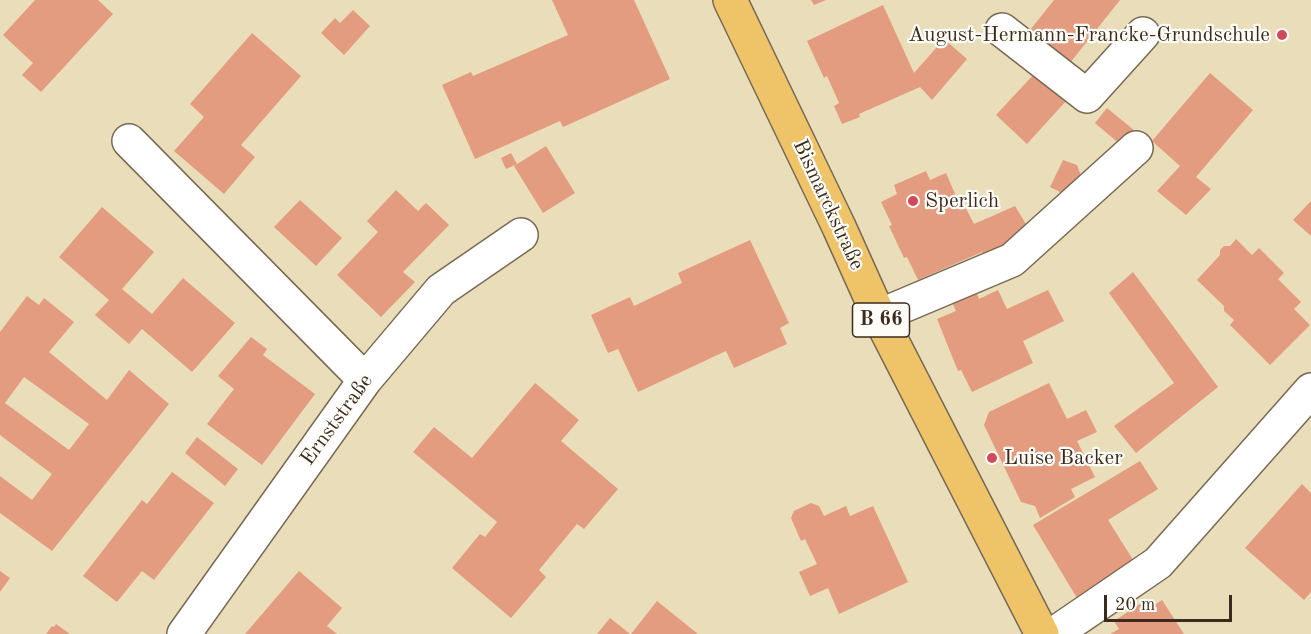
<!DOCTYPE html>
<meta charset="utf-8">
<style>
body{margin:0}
#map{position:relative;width:1311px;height:634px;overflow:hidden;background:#e9deb9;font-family:"Old Standard TT",serif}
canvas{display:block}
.scale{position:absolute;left:1104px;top:595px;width:128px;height:27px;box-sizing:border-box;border:3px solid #3b2a1e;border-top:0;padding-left:8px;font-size:18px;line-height:21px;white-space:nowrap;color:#3b2a1e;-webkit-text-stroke:4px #fdfcf7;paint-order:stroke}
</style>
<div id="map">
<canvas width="1311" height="634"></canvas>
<div class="scale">20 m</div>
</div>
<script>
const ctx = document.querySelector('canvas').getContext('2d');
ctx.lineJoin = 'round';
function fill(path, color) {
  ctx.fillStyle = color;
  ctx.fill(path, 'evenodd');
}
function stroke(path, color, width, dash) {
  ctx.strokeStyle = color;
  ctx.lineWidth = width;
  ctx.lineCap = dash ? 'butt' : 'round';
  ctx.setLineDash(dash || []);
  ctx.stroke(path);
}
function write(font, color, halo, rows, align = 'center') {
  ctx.font = font + ' "Old Standard TT",serif';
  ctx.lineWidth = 4.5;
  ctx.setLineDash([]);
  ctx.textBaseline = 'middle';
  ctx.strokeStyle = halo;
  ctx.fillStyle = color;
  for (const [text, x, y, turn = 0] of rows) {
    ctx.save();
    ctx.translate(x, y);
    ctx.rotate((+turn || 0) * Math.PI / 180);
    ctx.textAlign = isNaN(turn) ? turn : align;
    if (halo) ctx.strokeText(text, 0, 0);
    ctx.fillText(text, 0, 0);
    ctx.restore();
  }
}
fill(new Path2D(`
 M 35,0 L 98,0 L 113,14 L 41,92 L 22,75 L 33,63 L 3,35 Z
 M 552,0 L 634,0 L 670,79 L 563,127 L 560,121 L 475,159 L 442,85 L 471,72 L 473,76 L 568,35 Z
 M 811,0 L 826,0 L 814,5 Z
 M 1054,0 L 1120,0 L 1066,68 L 1026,35 Z
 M 883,5 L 914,73 L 944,39 L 967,59 L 932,100 L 920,87 L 859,114 L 860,117 L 842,124 L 834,106 L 839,103 L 827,76 L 824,78 L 807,41 Z
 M 353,10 L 370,26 L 344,55 L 321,33 L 335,18 L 340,23 Z
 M 252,33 L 301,76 L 241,145 L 255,157 L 224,194 L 174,151 L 204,117 L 190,104 Z
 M 1036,72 L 1067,100 L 1027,144 L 996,115 Z
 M 1210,73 L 1253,110 L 1196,177 L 1211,189 L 1186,215 L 1157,191 L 1180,166 L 1152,141 Z
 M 1107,108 L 1135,131 L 1122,146 L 1095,123 Z
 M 546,146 L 575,193 L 543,213 L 514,166 Z
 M 511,153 L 517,164 L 506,169 L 501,158 Z
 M 1063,160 L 1077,165 L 1081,176 L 1064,194 L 1050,187 Z
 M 926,171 L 930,180 L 946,173 L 956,196 L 959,195 L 974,224 L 1015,206 L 1029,229 L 988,264 L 982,252 L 918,280 L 907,257 L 904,258 L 889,226 L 892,225 L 881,202 L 897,194 L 894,185 Z
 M 396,190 L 418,211 L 426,203 L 449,225 L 403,272 L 415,282 L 381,317 L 337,275 L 378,232 L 367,221 Z
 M 300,200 L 342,238 L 316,266 L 274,227 Z
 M 1311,201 L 1311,236 L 1293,220 Z
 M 102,207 L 154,252 L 122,289 L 152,314 L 183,278 L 235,323 L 192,372 L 142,329 L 129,344 L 95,315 L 109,300 L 59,257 Z
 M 1236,239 L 1252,255 L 1259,248 L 1284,273 L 1278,279 L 1301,302 L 1294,309 L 1310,325 L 1270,365 L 1230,325 L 1234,320 L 1224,311 L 1224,306 L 1197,280 L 1220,255 L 1220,250 L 1224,246 L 1230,246 Z
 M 750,240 L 789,323 L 780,328 L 787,344 L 734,368 L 726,351 L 638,392 L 618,349 L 608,353 L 591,315 L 630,297 L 634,306 L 682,283 L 678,273 Z
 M 1133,272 L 1218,387 L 1136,453 L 1114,426 L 1174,383 L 1109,293 Z
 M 998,290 L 1007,309 L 1048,290 L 1064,321 L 1023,341 L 1033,363 L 972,392 L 961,370 L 958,371 L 937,319 L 956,311 L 952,302 L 976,291 L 979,299 Z
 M 27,296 L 39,305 L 44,298 L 74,322 L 49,352 L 107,400 L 129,370 L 169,404 L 52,551 L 0,513 L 0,476 L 32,500 L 52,474 L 0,435 L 0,332 ZM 24,377 L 89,424 L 69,450 L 5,403 Z
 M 251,337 L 267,349 L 263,355 L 315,394 L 262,465 L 207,424 L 234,389 L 218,376 Z
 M 535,383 L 579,420 L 561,441 L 618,489 L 584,529 L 577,524 L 539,570 L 546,577 L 511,618 L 452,568 L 480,534 L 485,537 L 497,522 L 413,452 L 434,427 L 472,458 Z
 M 1049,383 L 1067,419 L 1086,410 L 1097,432 L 1077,441 L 1095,477 L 1071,489 L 1075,497 L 1040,518 L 1035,506 L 1021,502 L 984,425 L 989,412 Z
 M 197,437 L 238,469 L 225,486 L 185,453 Z
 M 1140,461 L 1158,489 L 1108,520 L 1135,563 L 1077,598 L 1033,525 Z
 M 172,472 L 214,503 L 154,580 L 142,571 L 117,602 L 83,576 L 142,500 L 147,504 Z
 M 1302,484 L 1311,493 L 1311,592 L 1304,600 L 1245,548 Z
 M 811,503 L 819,506 L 824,516 L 846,506 L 850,516 L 873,506 L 908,582 L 839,614 L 828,588 L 810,596 L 799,572 L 817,564 L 805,539 L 801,541 L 791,518 L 794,511 Z
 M 0,571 L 10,578 L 0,592 Z
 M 299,571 L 342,608 L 327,626 L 337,634 L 245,634 Z
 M 1162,600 L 1184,634 L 1110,634 L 1119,629 L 1114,621 L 1140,604 L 1145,611 Z
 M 657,601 L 698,634 L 631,634 Z
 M 610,618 L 630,634 L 597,634 Z
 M 56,624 L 70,634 L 46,634 L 52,626 L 54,627 Z`), '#e39c7f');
const minor = new Path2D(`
 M 1002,30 L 1087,96 L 1143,34
 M 129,141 L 365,380
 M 879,316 L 1012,260 L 1136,148
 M 184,634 L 365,380 L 441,290 L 521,235
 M 1054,634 L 1158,563 L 1311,390`);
const major = new Path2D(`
 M 730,0 L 839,227 L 879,316 L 1042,634`);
stroke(minor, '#786954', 36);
stroke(major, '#786954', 36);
stroke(minor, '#fff', 33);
stroke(major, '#efc469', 33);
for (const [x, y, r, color] of [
 [1282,35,6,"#d1495b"],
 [913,201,6,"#d1495b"],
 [992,458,6,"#d1495b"]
]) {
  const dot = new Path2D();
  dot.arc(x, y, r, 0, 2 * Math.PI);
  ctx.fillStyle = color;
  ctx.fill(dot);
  stroke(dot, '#fdfcf7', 2);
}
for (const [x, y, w] of [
 [881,320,57]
]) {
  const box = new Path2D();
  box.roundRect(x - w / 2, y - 17, w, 34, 4.5);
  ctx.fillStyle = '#fdfcf7';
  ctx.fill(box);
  stroke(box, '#3b2a1e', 1.5);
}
write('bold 20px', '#3b2a1e', null, [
 ["B 66",881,320]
]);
write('21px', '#3b2a1e', '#fdfcf7', [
 ["August-Hermann-Francke-Grundschule",1270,35,"right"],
 ["Sperlich",925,201],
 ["Luise Backer",1004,458]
], 'left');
write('21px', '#3b2a1e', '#fdfcf7', [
 ["Bismarckstraße",828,205,65],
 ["Ernststraße",337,420,-54]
]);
</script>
